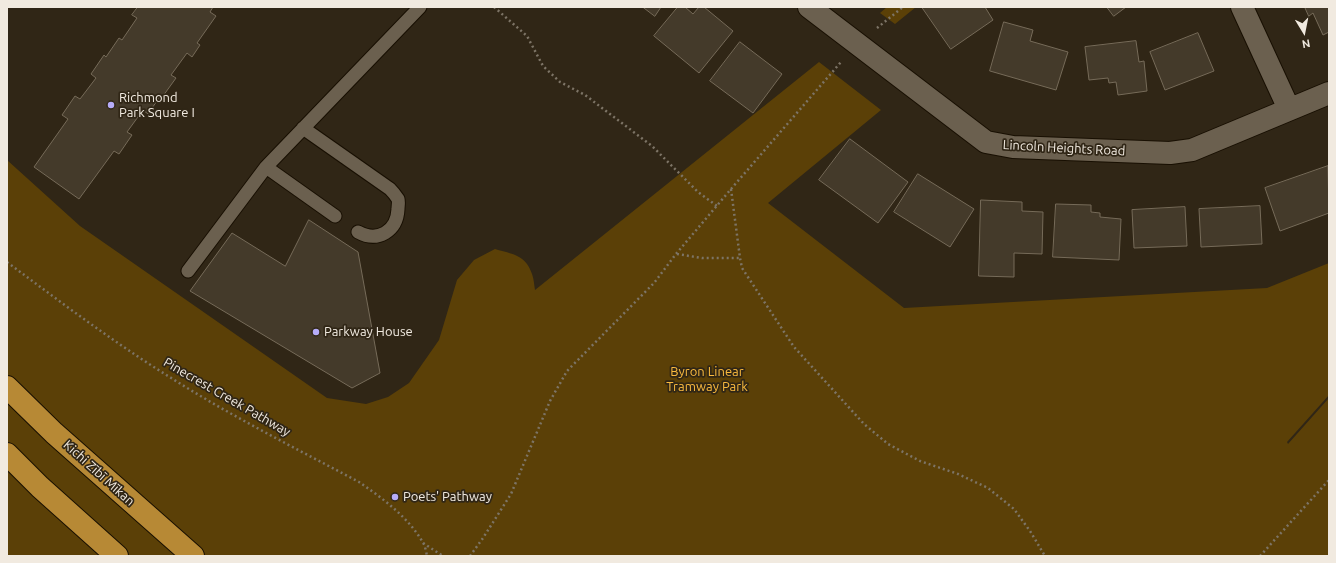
<!DOCTYPE html>
<meta charset="utf-8">
<style>
body{margin:0}
#map{position:relative;width:1336px;height:563px;overflow:hidden;background:#302616;font-family:Ubuntu,sans-serif}
canvas{display:block}
.frame{position:absolute;inset:0;border:8px solid #f1eae0;pointer-events:none}
.north{position:absolute;left:1284px;top:12px;width:40px;height:40px;-webkit-text-stroke:3px #302616;paint-order:stroke;rotate:170deg;font-size:11px;font-weight:700;line-height:16px;text-align:center;color:#f1eae0}
.north::after{content:'';display:block;margin:auto;width:14px;height:18px;background:#f1eae0;clip-path:polygon(50% 0,100% 100%,50% 72%,0 100%)}
</style>
<div id="map">
<canvas width="1336" height="563"></canvas>
<div class="frame"></div>
<div class="north">N</div>
</div>
<script>
const ctx = document.querySelector('canvas').getContext('2d');
ctx.lineJoin = 'round';
function fill(path, color) {
  ctx.fillStyle = color;
  ctx.fill(path, 'evenodd');
}
function stroke(path, color, width, dash) {
  ctx.strokeStyle = color;
  ctx.lineWidth = width;
  ctx.lineCap = dash ? 'butt' : 'round';
  ctx.setLineDash(dash || []);
  ctx.stroke(path);
}
function write(font, color, halo, rows, align = 'center') {
  ctx.font = font + ' Ubuntu,sans-serif';
  ctx.lineWidth = 3.5;
  ctx.setLineDash([]);
  ctx.textBaseline = 'middle';
  ctx.strokeStyle = halo;
  ctx.fillStyle = color;
  for (const [text, x, y, turn = 0] of rows) {
    ctx.save();
    ctx.translate(x, y);
    ctx.rotate((+turn || 0) * Math.PI / 180);
    ctx.textAlign = isNaN(turn) ? turn : align;
    if (halo) ctx.strokeText(text, 0, 0);
    ctx.fillText(text, 0, 0);
    ctx.restore();
  }
}
fill(new Path2D(`
 M 887,7 L 916,7 L 895,24 L 880,13 Z
 M 819,62 L 881,110 L 768,203 L 904,308 L 1267,288 L 1329,263 L 1329,395 L 1287,442 L 1288,444 L 1329,398 L 1329,556 L 7,556 L 7,160 L 80,226 L 327,398 L 366,404 L 388,397 L 409,383 L 439,340 L 457,280 L 474,260 L 495,249 C 512,254 526,255 532,274 C 534,279 534,285 535,290 Z`), '#5b4007');
const building = new Path2D(`
 M 138,7 L 213,7 L 210,12 L 216,16 L 197,43 L 200,45 L 192,57 L 187,53 L 171,75 L 176,78 L 163,96 L 161,95 L 148,114 L 143,110 L 127,132 L 132,135 L 119,154 L 114,151 L 79,199 L 34,167 L 68,119 L 62,115 L 75,96 L 80,99 L 96,78 L 91,74 L 104,55 L 106,57 L 119,38 L 122,40 L 137,18 L 132,15 Z
 M 643,7 L 661,7 L 655,16 Z
 M 678,7 L 685,7 L 693,14 L 699,7 L 704,7 L 733,31 L 699,73 L 654,36 Z
 M 922,7 L 985,7 L 993,20 L 951,49 Z
 M 1107,7 L 1126,7 L 1114,16 Z
 M 1305,7 L 1329,7 L 1329,32 L 1323,35 L 1313,13 L 1309,16 Z
 M 1004,22 L 1033,30 L 1030,41 L 1068,52 L 1056,90 L 990,71 Z
 M 1198,33 L 1214,71 L 1165,90 L 1150,52 Z
 M 1136,41 L 1139,62 L 1144,61 L 1147,91 L 1118,95 L 1116,82 L 1109,83 L 1108,78 L 1089,80 L 1085,47 Z
 M 740,42 L 782,74 L 753,113 L 710,81 Z
 M 850,139 L 908,182 L 878,223 L 819,180 Z
 M 1328,166 L 1329,213 L 1280,231 L 1265,188 Z
 M 918,174 L 974,209 L 950,247 L 894,212 Z
 M 981,200 L 1022,202 L 1022,211 L 1043,212 L 1042,254 L 1014,253 L 1014,277 L 979,276 Z
 M 1056,204 L 1091,205 L 1091,212 L 1100,213 L 1100,217 L 1121,219 L 1119,260 L 1053,257 Z
 M 1260,206 L 1262,244 L 1201,247 L 1199,209 Z
 M 1185,207 L 1187,246 L 1134,248 L 1132,210 Z
 M 309,220 L 358,252 L 380,373 L 352,388 L 190,291 L 232,233 L 285,266 Z`);
fill(building, '#443a2a');
stroke(building, '#766b59', 1);
const lane = new Path2D(`
 M 303,128 L 390,189 C 393,192 396,196 398,199 C 399,202 398,206 398,209 C 397,231 378,243 358,232
 M 266,167 L 335,216
 M 188,271 L 266,167 L 420,7`);
const street = new Path2D(`
 M 809,7 L 986,142 L 1013,147 L 1170,153 L 1192,150 L 1329,93
 M 1242,7 L 1289,109`);
const highway = new Path2D(`
 M 7,387 L 54,433 L 193,556
 M 7,454 L 40,487 L 117,556`);
stroke(lane, '#180f02', 15);
stroke(street, '#180f02', 24);
stroke(highway, '#180f02', 24);
stroke(new Path2D(`
 M 494,7 L 527,36 L 543,66 L 560,82 L 585,95 L 652,146 L 698,192 L 717,206
 M 877,28 L 903,7
 M 731,189 L 740,258 L 742,268 L 794,347 L 864,424 L 888,444 L 920,461 L 958,474 L 988,488 L 1014,509 L 1030,531 L 1045,556
 M 677,254 L 702,258 L 740,258
 M 7,262 C 59,301 112,341 168,376 C 229,415 295,448 359,482 C 382,498 407,516 422,541 C 425,545 426,551 427,556
 M 423,543 L 443,556
 M 470,556 L 483,538 L 511,494 L 550,401 L 567,371 L 654,283 L 676,254 L 731,189 L 841,62
 M 1260,556 L 1329,480`), '#7d7466', 2.5, [2, 3]);
stroke(lane, '#6b604f', 13);
stroke(street, '#6b604f', 22);
stroke(highway, '#b78935', 22);
for (const [x, y, r, color] of [
 [111,105,4,"#b6acf8"],
 [316,332,4,"#b6acf8"],
 [395,497,4,"#b6acf8"]
]) {
  const dot = new Path2D();
  dot.arc(x, y, r, 0, 2 * Math.PI);
  ctx.fillStyle = color;
  ctx.fill(dot);
  stroke(dot, '#302616', 1.5);
}
write('13px', '#f1eae0', '#302616', [
 ["Richmond",119,98],
 ["Park Square I",119,113],
 ["Parkway House",324,332],
 ["Poets' Pathway",403,497]
], 'left');
write('13px', '#f1eae0', '#302616', [
 ["Lincoln Heights Road",1064,148,3],
 ["Pinecrest Creek Pathway",227,397,30],
 ["Kichi Zībī Mīkan",99,473,42]
]);
write('13px', '#faba3e', '#302616', [
 ["Byron Linear",707,372],
 ["Tramway Park",707,387]
]);
</script>
